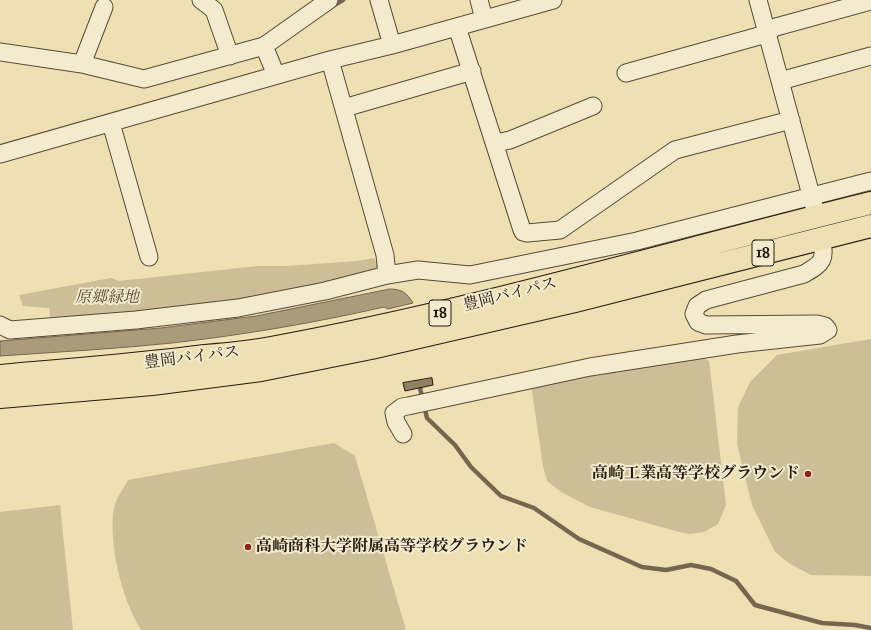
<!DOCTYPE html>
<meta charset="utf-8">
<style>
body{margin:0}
canvas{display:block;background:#eee0b3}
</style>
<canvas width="871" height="630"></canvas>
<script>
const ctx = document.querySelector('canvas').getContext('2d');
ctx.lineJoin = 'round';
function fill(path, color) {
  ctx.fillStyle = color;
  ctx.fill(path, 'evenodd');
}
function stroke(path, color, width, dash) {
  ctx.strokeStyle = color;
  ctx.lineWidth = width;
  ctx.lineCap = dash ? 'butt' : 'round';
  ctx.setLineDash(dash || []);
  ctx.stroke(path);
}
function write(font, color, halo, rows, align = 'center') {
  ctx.font = font + ' "IM FELL Great Primer","Noto Serif JP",serif';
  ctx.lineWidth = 4;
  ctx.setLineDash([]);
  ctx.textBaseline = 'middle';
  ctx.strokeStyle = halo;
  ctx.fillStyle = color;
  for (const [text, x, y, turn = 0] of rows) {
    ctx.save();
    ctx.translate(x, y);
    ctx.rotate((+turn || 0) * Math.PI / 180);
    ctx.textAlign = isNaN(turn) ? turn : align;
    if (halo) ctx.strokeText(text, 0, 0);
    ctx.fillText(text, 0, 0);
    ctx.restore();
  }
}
fill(new Path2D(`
 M 374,258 L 380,272 L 292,293 L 51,322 L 49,308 L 23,306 L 19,295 L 111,278 L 119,281 L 258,266 L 286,266 L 357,261 Z
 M 871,339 L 871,576 L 811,575 L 790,564 L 775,552 L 752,505 L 737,444 L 738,407 L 750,382 L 777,355 Z
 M 699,356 L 709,361 L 726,505 L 718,524 L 704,532 L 690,534 L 679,532 L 590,507 L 561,492 L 547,481 L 543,466 L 531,385 Z
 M 334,443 L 355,456 L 406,630 L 141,630 C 122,600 108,543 114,508 C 116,498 124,488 128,480 Z
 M 60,505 L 73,630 L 0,630 L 0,512 Z`), '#ccbe97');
const water = new Path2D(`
 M 390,289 C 402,289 407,293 413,303 L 388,309 L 384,307 C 314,323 243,335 172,343 C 115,349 57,352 0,356 L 0,341 L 161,328 L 224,320 L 256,316 Z`);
fill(water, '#aa9c7b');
stroke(water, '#75674f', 1);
stroke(new Path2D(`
 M 331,7 L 343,0
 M 420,388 L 427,418 L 455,445 L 471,467 L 501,496 L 534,508 L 579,539 L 642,567 L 666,570 L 691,565 L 711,569 L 736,581 L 755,605 L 822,623 L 855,625 L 871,628`), '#75674f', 4.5);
const building = new Path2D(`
 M 432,378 L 433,385 L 405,391 L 403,383 Z`);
fill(building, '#8e8063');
stroke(building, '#25180d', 1);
const minor = new Path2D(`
 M 201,0 L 214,10 L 230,56
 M 379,0 L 392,45
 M 479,0 L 484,19
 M 758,0 L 814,206
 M 457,27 L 522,230 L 523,232 L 527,233 L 560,230 L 675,150 L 791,120
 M 264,46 L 329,0
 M 0,52 L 82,64 L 144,79 L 264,46 L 276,75
 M 330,60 L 385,255 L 387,275
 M 82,64 L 104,7
 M 626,73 L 759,36 L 776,27 L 871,1
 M 780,81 L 871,56
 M 344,108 L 472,71
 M 111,123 L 149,257
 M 496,143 L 510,140 L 593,106
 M 0,154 L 330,60 L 392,45 L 553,0
 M 0,325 L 10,330 L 136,320 L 238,308 L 325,291 L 387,275 L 418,270 L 470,275 L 637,241 L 871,181
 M 403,434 L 396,422 L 394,413 L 402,407 L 408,406 L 590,367 L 737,344 L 820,335 L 828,330 L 825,326 L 817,324 L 706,325 L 698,322 L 694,314 L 697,306 L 706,300 L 804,274 C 823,263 826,260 821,238`);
const highway = new Path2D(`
 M 0,376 C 68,370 137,365 205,356 C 227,354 249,352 271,348 C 474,311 671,252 871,203
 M 0,397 L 152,384 L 261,370 L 371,348 L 575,301 L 871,226`);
stroke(minor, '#574a36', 19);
stroke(highway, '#25180d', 24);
stroke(minor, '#f4ebce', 17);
stroke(highway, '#eee0b3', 22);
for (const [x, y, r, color] of [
 [808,474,4,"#8f2418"],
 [248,547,4,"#8f2418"]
]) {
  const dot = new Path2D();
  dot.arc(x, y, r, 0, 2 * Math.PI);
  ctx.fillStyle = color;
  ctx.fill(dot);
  stroke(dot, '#f4ebce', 1.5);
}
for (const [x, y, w] of [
 [763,253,22],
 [440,313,22]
]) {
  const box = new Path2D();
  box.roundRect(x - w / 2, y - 13, w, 26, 3);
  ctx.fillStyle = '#f4ebce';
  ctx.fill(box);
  stroke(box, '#25180d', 1);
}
write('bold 15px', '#25180d', null, [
 ["18",763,253],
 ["18",440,313]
]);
write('16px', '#25180d', '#f4ebce', [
 ["豊岡バイパス",510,295,-14],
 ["豊岡バイパス",192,358,-7]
]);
write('italic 16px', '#574a36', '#f4ebce', [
 ["原郷緑地",107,298]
]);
write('bold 16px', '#25180d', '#f4ebce', [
 ["高崎工業高等学校グラウンド",800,474],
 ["高崎商科大学附属高等学校グラウンド",256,547,"left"]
], 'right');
</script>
